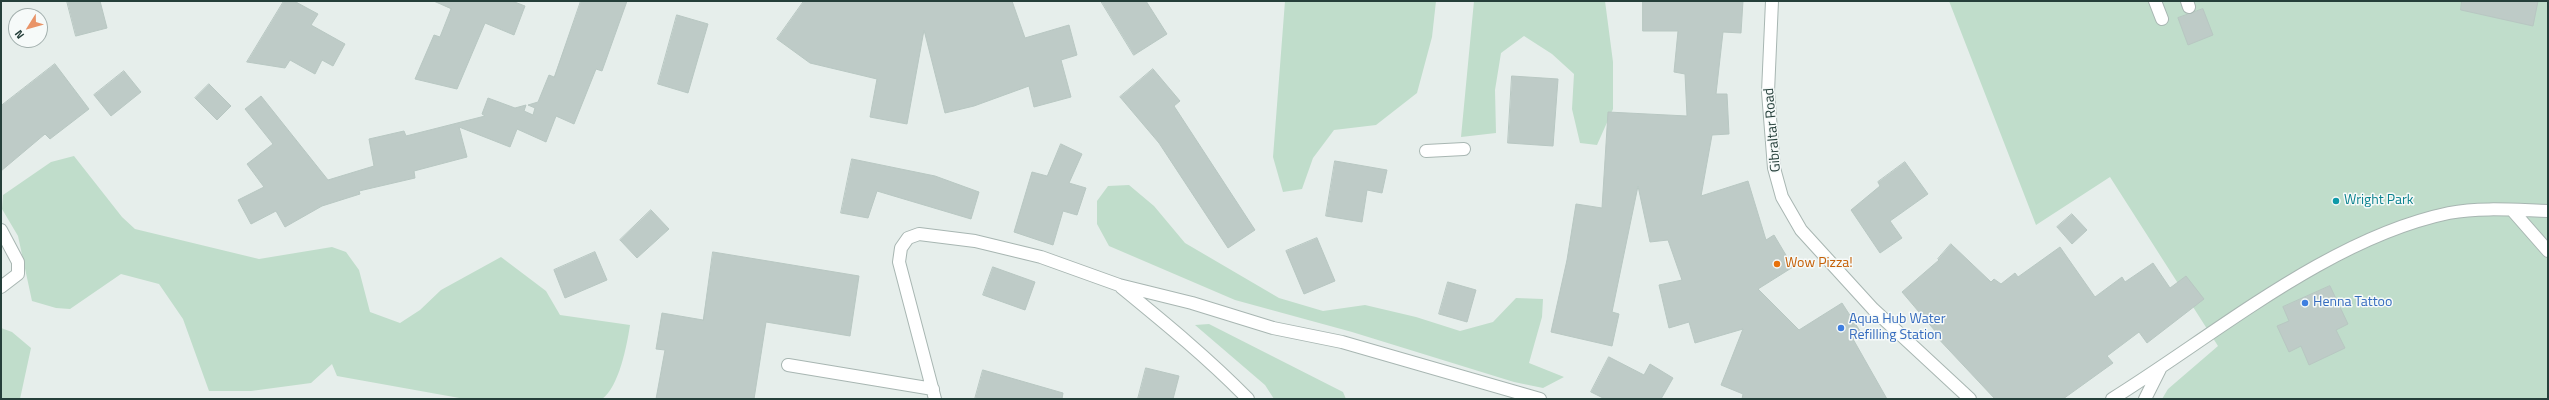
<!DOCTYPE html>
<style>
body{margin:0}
#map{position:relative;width:2549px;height:400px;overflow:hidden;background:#e6eeeb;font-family:"Titillium Web",sans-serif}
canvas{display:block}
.frame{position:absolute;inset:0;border:2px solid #253f3a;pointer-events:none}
.north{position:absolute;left:8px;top:8px;width:40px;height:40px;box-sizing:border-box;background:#f6faf9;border:1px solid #a2afad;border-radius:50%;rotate:233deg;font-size:11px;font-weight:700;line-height:16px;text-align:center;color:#253f3a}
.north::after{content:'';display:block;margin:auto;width:14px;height:18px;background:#e99468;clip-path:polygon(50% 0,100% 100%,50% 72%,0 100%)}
</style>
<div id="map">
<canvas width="2549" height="400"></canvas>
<div class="frame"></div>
<div class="north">N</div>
</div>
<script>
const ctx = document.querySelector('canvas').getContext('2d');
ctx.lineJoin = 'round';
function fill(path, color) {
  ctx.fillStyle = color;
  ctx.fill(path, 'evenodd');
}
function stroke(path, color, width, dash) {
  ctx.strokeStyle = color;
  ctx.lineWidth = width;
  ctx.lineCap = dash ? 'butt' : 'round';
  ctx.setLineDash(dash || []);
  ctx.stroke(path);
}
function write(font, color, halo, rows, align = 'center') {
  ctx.font = font + ' "Titillium Web",sans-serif';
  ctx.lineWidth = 3;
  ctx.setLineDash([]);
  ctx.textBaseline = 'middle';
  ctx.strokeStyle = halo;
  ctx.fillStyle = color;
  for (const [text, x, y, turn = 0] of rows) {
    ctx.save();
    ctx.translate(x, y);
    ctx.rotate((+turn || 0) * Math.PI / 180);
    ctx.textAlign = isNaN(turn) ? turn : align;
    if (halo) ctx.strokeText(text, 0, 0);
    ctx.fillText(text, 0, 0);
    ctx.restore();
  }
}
fill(new Path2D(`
 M 1285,1 L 1436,1 L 1432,37 L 1417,93 L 1376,125 L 1334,130 L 1313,158 L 1302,189 L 1283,192 L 1273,157 Z
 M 1474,1 L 1605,1 L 1613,62 L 1613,109 L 1597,145 L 1580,143 L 1572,109 L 1574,74 L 1552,54 L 1524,36 L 1501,53 L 1495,90 L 1496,133 L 1461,137 Z
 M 1949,1 L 2548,1 L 2548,399 L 2162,399 L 2168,389 L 2218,346 L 2110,177 L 2036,225 Z
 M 74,156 L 122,217 L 135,229 L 259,259 L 332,247 L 346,252 L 359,270 L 370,312 L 400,323 L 420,310 L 441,290 L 501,257 L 546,291 L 560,315 L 630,325 C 627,345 619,387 602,399 L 465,399 L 337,376 L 332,364 L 311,383 L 251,391 L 209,391 L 183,319 L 159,284 L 121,274 L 70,309 L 56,308 L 32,301 L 18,236 L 2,209 L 3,195 L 51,162 Z
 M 1129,185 L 1154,206 L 1185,243 L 1279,298 L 1323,311 L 1365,305 L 1416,317 L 1460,331 L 1493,322 L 1516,298 L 1543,299 L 1542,317 L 1529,363 L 1564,377 L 1543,388 L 1514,382 L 1352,332 L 1235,300 L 1109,246 L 1097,224 L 1097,201 L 1108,186 Z
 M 1209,324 L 1343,392 L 1346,399 L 1274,399 L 1265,385 L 1195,325 Z
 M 1,328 L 12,332 L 31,348 L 20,399 L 1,399 Z`), '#c0ddcb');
const building = new Path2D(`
 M 67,1 L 100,1 L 107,28 L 76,36 Z
 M 284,1 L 294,1 L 318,14 L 311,25 L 345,44 L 333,66 L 322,60 L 315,74 L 290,60 L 285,68 L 247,62 Z
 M 434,1 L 512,1 L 525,6 L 514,35 L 485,23 L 457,89 L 415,79 L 434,35 L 440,37 L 451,9 Z
 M 581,1 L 627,1 L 602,71 L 596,69 L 574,124 L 556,116 L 546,142 L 517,129 L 510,147 L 459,127 L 467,157 L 414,171 L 415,178 L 359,191 L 360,194 L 322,206 L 285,227 L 276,211 L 251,224 L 238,200 L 264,187 L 247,164 L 273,144 L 245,109 L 261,96 L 328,180 L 374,166 L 369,139 L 404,131 L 406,136 L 485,116 L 482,114 L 488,98 L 515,108 L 526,105 L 524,111 L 533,115 L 535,108 L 528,105 L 538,102 L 549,75 L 554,77 Z
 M 804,1 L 1012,1 L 1025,38 L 1069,25 L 1077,55 L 1061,60 L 1071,97 L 1034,107 L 1029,86 L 974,106 L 945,113 L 924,30 L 907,124 L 870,117 L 877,79 L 810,63 L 777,39 Z
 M 1101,1 L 1146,1 L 1167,34 L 1134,55 Z
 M 1643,1 L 1743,1 L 1741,33 L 1723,32 L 1716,94 L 1727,94 L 1729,134 L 1712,135 L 1701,196 L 1748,181 L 1766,240 L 1774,235 L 1793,267 L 1758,289 L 1799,330 L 1842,303 L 1862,334 L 1853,339 L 1887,399 L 1742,399 L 1743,394 L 1721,385 L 1743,329 L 1695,343 L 1689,322 L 1669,328 L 1659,285 L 1682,280 L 1668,240 L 1650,242 L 1638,186 L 1612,312 L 1619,314 L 1612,346 L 1551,332 L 1567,260 L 1576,204 L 1602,208 L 1608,112 L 1687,116 L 1685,74 L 1674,72 L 1678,31 L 1643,31 Z
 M 2462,1 L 2538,1 L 2533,26 L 2461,10 Z
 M 2203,9 L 2213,35 L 2188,45 L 2178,18 Z
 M 677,15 L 708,24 L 688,93 L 658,84 Z
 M 55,64 L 89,109 L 50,139 L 45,134 L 1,171 L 1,106 Z
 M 1153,69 L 1180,101 L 1174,106 L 1255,230 L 1228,248 L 1159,143 L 1120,97 Z
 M 124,71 L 141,92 L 111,116 L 94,95 Z
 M 1512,76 L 1558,79 L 1553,146 L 1508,143 Z
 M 209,84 L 231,106 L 217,120 L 195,98 Z
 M 1061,144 L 1082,154 L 1069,183 L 1086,188 L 1077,215 L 1063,211 L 1053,245 L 1014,232 L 1032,172 L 1047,176 Z
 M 852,159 L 935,176 L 979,192 L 971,219 L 877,191 L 868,218 L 841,213 Z
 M 1335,161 L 1387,170 L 1382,193 L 1367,190 L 1362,222 L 1326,216 Z
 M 1905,162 L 1928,194 L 1890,221 L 1902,238 L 1880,253 L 1851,210 L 1880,186 L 1878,182 Z
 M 651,210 L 669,229 L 637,258 L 620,240 Z
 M 2072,214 L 2087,230 L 2072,244 L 2057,227 Z
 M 1317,238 L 1335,281 L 1304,294 L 1286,251 Z
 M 1951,244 L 1991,282 L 1994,279 L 2001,284 L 2015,273 L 2018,277 L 2060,247 L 2095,297 L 2122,277 L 2125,282 L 2153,263 L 2170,288 L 2186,276 L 2204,299 L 2147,343 L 2139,332 L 2107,356 L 2113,363 L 2063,399 L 1995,399 L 1934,334 L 1936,332 L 1902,292 L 1939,260 L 1938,259 Z
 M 595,252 L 607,280 L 565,298 L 554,270 Z
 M 713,252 L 859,276 L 850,336 L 766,322 L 754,399 L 656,399 L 665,350 L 656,349 L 662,313 L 703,320 Z
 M 993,267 L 1035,282 L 1025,310 L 983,295 Z
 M 1448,282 L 1476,290 L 1467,322 L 1439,314 Z
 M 2330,286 L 2348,324 L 2336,330 L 2345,348 L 2309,365 L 2301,346 L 2289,352 L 2277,326 L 2289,321 L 2283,307 Z
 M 1609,357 L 1644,375 L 1650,364 L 1673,378 L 1661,399 L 1605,399 L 1591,392 Z
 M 1146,368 L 1179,376 L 1173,399 L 1138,399 Z
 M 983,370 L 1063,393 L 1062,399 L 975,399 Z`);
fill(building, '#becbc7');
stroke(building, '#b8c7c2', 1);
const minor = new Path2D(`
 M 1772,1 L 1768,92 L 1774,168 L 1782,197 L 1801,230 L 1873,309 L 1970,399
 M 2155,1 L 2162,19
 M 2187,1 L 2189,7
 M 1426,151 L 1464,149
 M 2512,210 L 2548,251
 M 1,230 L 18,262 L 18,274 L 1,287
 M 1121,287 C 1165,323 1209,359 1248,399
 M 788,365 L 933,389
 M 935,399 L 899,262 L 901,248 L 908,238 L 919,234 L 975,241 L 1041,257 L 1119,285 L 1192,303 L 1273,328 L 1342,342 L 1540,399
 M 2112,399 C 2215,335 2329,238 2449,213 C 2481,207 2515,210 2548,211
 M 2145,399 L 2160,369`);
stroke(minor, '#a8b6b2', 14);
stroke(minor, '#fff', 12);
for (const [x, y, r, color] of [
 [2336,201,4,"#0f9aa8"],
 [1777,264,4,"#e8710a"],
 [2305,303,4,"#3f7fe0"],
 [1841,328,4,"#3f7fe0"]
]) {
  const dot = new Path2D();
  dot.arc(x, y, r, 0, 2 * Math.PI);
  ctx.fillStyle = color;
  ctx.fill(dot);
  stroke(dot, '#f6faf9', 1.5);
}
write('14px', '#253f3a', '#f6faf9', [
 ["Gibraltar Road",1773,130,-95]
]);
write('14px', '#0d838f', '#f6faf9', [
 ["Wright Park",2344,201]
], 'left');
write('14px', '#c56008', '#f6faf9', [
 ["Wow Pizza!",1785,264]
], 'left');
write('14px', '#366cbe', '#f6faf9', [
 ["Henna Tattoo",2313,303],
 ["Aqua Hub Water",1849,320],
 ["Refilling Station",1849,336]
], 'left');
</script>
